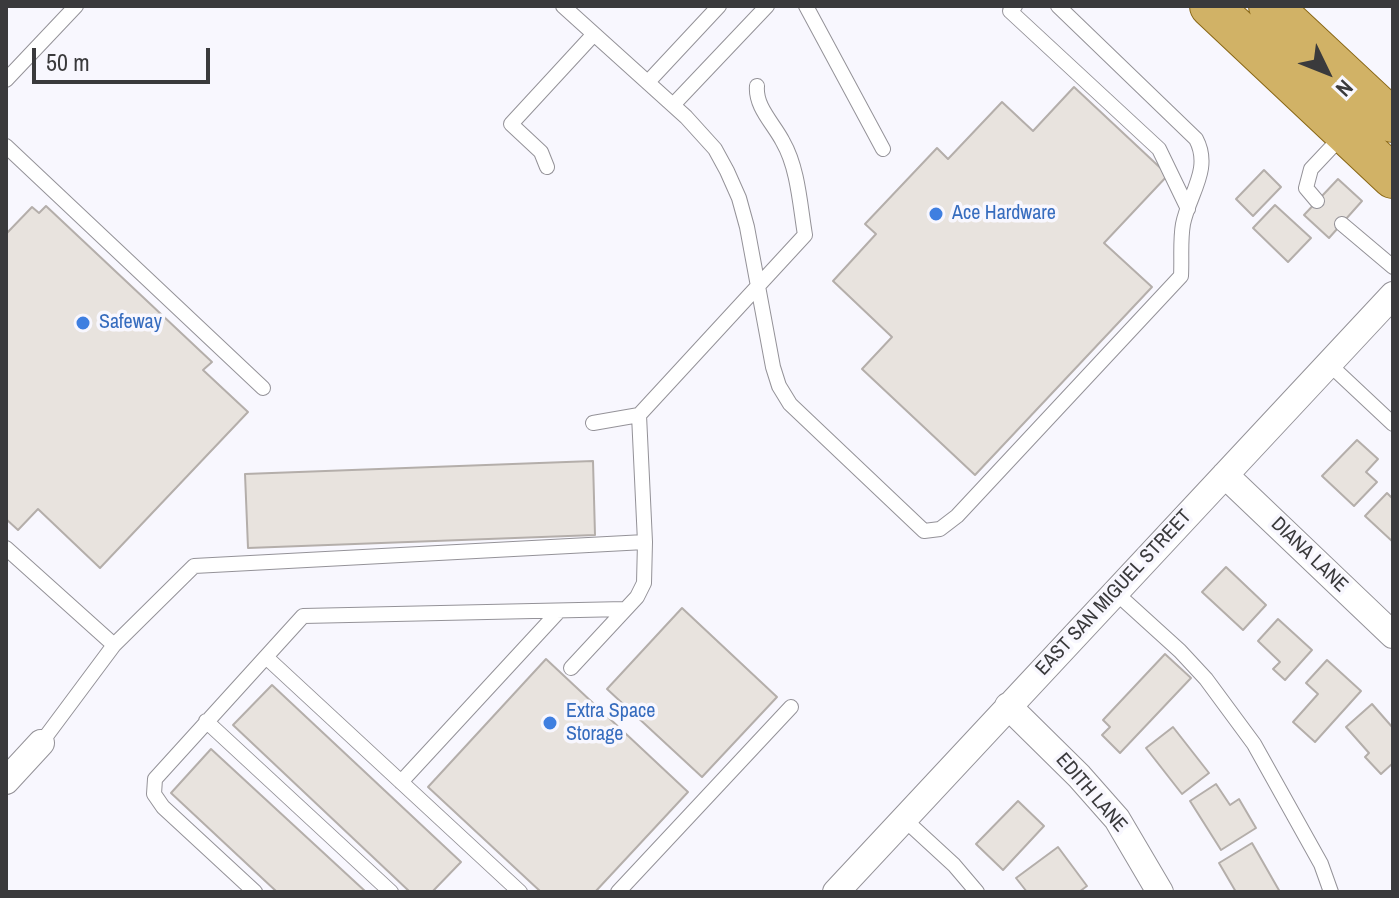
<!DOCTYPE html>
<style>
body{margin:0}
#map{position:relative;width:1399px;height:898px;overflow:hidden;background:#f8f7fe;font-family:"Archivo Narrow",sans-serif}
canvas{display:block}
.frame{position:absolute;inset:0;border:8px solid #3a3a3c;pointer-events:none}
.north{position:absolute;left:1287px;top:32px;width:80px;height:80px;-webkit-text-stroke:6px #f8f7fe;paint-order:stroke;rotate:133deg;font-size:22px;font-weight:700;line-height:32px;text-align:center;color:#3a3a3c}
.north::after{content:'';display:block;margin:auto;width:28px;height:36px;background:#3a3a3c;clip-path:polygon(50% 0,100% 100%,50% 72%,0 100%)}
.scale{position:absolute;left:32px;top:48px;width:178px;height:36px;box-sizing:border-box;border:4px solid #3a3a3c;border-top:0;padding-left:10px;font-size:24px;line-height:28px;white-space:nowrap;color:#3a3a3c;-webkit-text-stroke:6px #f8f7fe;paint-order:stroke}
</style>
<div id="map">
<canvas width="1399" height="898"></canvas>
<div class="frame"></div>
<div class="north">N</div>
<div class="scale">50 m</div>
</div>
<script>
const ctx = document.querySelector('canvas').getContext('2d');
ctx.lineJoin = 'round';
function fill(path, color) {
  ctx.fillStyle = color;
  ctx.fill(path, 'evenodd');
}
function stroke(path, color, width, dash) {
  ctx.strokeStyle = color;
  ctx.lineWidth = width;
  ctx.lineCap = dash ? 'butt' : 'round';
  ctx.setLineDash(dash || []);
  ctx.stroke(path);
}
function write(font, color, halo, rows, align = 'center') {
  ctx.font = font + ' "Archivo Narrow",sans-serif';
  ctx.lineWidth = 7;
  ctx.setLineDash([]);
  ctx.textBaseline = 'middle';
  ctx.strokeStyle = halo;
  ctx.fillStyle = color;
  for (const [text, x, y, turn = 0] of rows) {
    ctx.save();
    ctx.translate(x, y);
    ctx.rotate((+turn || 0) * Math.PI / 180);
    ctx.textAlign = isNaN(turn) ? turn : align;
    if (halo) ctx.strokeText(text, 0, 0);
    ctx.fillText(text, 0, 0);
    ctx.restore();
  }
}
const building = new Path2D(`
 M 1074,87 L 1168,175 L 1104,243 L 1152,287 L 975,475 L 862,369 L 892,337 L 833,281 L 876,234 L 865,224 L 937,148 L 948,159 L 1002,102 L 1033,131 Z
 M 1264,170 L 1281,187 L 1253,216 L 1236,199 Z
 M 1338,179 L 1362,201 L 1329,238 L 1304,215 Z
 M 1275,205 L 1311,238 L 1288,262 L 1253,228 Z
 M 46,206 L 212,362 L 203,370 L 248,412 L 100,568 L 38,509 L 18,530 L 6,519 L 6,234 L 32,207 L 39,213 Z
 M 1357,440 L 1378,459 L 1366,472 L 1377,482 L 1354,506 L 1322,476 Z
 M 593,461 L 595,535 L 248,548 L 245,474 Z
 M 1387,493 L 1393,499 L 1393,542 L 1365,516 Z
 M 1226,567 L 1266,605 L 1243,630 L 1202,592 Z
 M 682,608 L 777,697 L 702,777 L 607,689 Z
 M 1278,619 L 1312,650 L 1285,680 L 1273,669 L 1280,662 L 1258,641 Z
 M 1165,654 L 1191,678 L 1120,753 L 1102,735 L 1110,727 L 1103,720 Z
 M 546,659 L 688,792 L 595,892 L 541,892 L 428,787 Z
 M 1327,660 L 1361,691 L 1315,742 L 1293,722 L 1318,694 L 1306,683 Z
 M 272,685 L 461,862 L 432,892 L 410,892 L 233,725 Z
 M 1372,704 L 1393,728 L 1393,763 L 1381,774 L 1365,757 L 1369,753 L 1346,727 Z
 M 1173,727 L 1209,773 L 1182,794 L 1146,748 Z
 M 211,749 L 366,892 L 277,892 L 171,793 Z
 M 1216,784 L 1230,805 L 1239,799 L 1256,828 L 1221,850 L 1190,801 Z
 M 1018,801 L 1044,826 L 1003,870 L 976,844 Z
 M 1252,843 L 1280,892 L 1236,892 L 1219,863 Z
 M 1058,847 L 1087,886 L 1079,892 L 1027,892 L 1016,878 Z`);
fill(building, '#e8e3de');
stroke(building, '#b4aeaa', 2);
const lane = new Path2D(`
 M 563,6 L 686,117 L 715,149 L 727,171 L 739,198 L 747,227 L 773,367 L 779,386 L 790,404 L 924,531 L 940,529 L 957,516 L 1181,276 C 1182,259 1180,241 1183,224 C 1189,194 1212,169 1196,139 L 1058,6
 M 806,6 L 883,149
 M 1015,6 L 1010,11 L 1159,149 L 1188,209
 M 6,80 L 76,6
 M 648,82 L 719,6
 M 673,105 L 767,6
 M 6,146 L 263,388
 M 547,167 L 541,152 L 511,124 L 594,34
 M 1317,201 L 1306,188 L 1311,169 L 1343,135
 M 1342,224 L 1393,267
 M 1329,364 L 1393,424
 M 593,423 L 639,415 L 805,235 C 800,205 798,168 783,142 C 774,124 755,107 757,86
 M 6,548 L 114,645
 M 1115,592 L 1180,651 L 1206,679 L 1254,744 L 1321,864 L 1331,892
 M 266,657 L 520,892
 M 571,668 L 637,597 L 644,583 L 645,542
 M 206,721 L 391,892
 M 41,743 L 114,645 L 194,566 L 645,542 L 639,415
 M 401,782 L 559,611
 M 904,819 L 954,865 L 977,892
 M 255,892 L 163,807 L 154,794 L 155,779 L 303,616 L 625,609
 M 618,892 L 791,707`);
const street = new Path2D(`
 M 1225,475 L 1393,635
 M 1008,706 L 1079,776 L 1117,819 L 1160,892
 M 6,781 L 41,743
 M 836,892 L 1393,295`);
const primary = new Path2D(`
 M 1211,6 L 1393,177
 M 1270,6 L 1393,121`);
stroke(lane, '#949298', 16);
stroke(street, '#949298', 28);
stroke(primary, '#886615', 44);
stroke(lane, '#fff', 14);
stroke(street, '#fff', 26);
stroke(primary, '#d1b266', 42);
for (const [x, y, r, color] of [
 [936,214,8,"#3f7fe0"],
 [83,323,8,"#3f7fe0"],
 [550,723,8,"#3f7fe0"]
]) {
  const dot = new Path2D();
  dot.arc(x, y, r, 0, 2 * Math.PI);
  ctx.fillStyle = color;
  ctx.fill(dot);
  stroke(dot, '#f8f7fe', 3);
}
write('20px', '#366cbe', '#f8f7fe', [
 ["Ace Hardware",952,214],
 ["Safeway",99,323],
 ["Extra Space",566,712],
 ["Storage",566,735]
], 'left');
write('20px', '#3a3a3c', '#f8f7fe', [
 ["DIANA LANE",1309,555,44],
 ["EAST SAN MIGUEL STREET",1114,593,-47],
 ["EDITH LANE",1091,793,49]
]);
</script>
